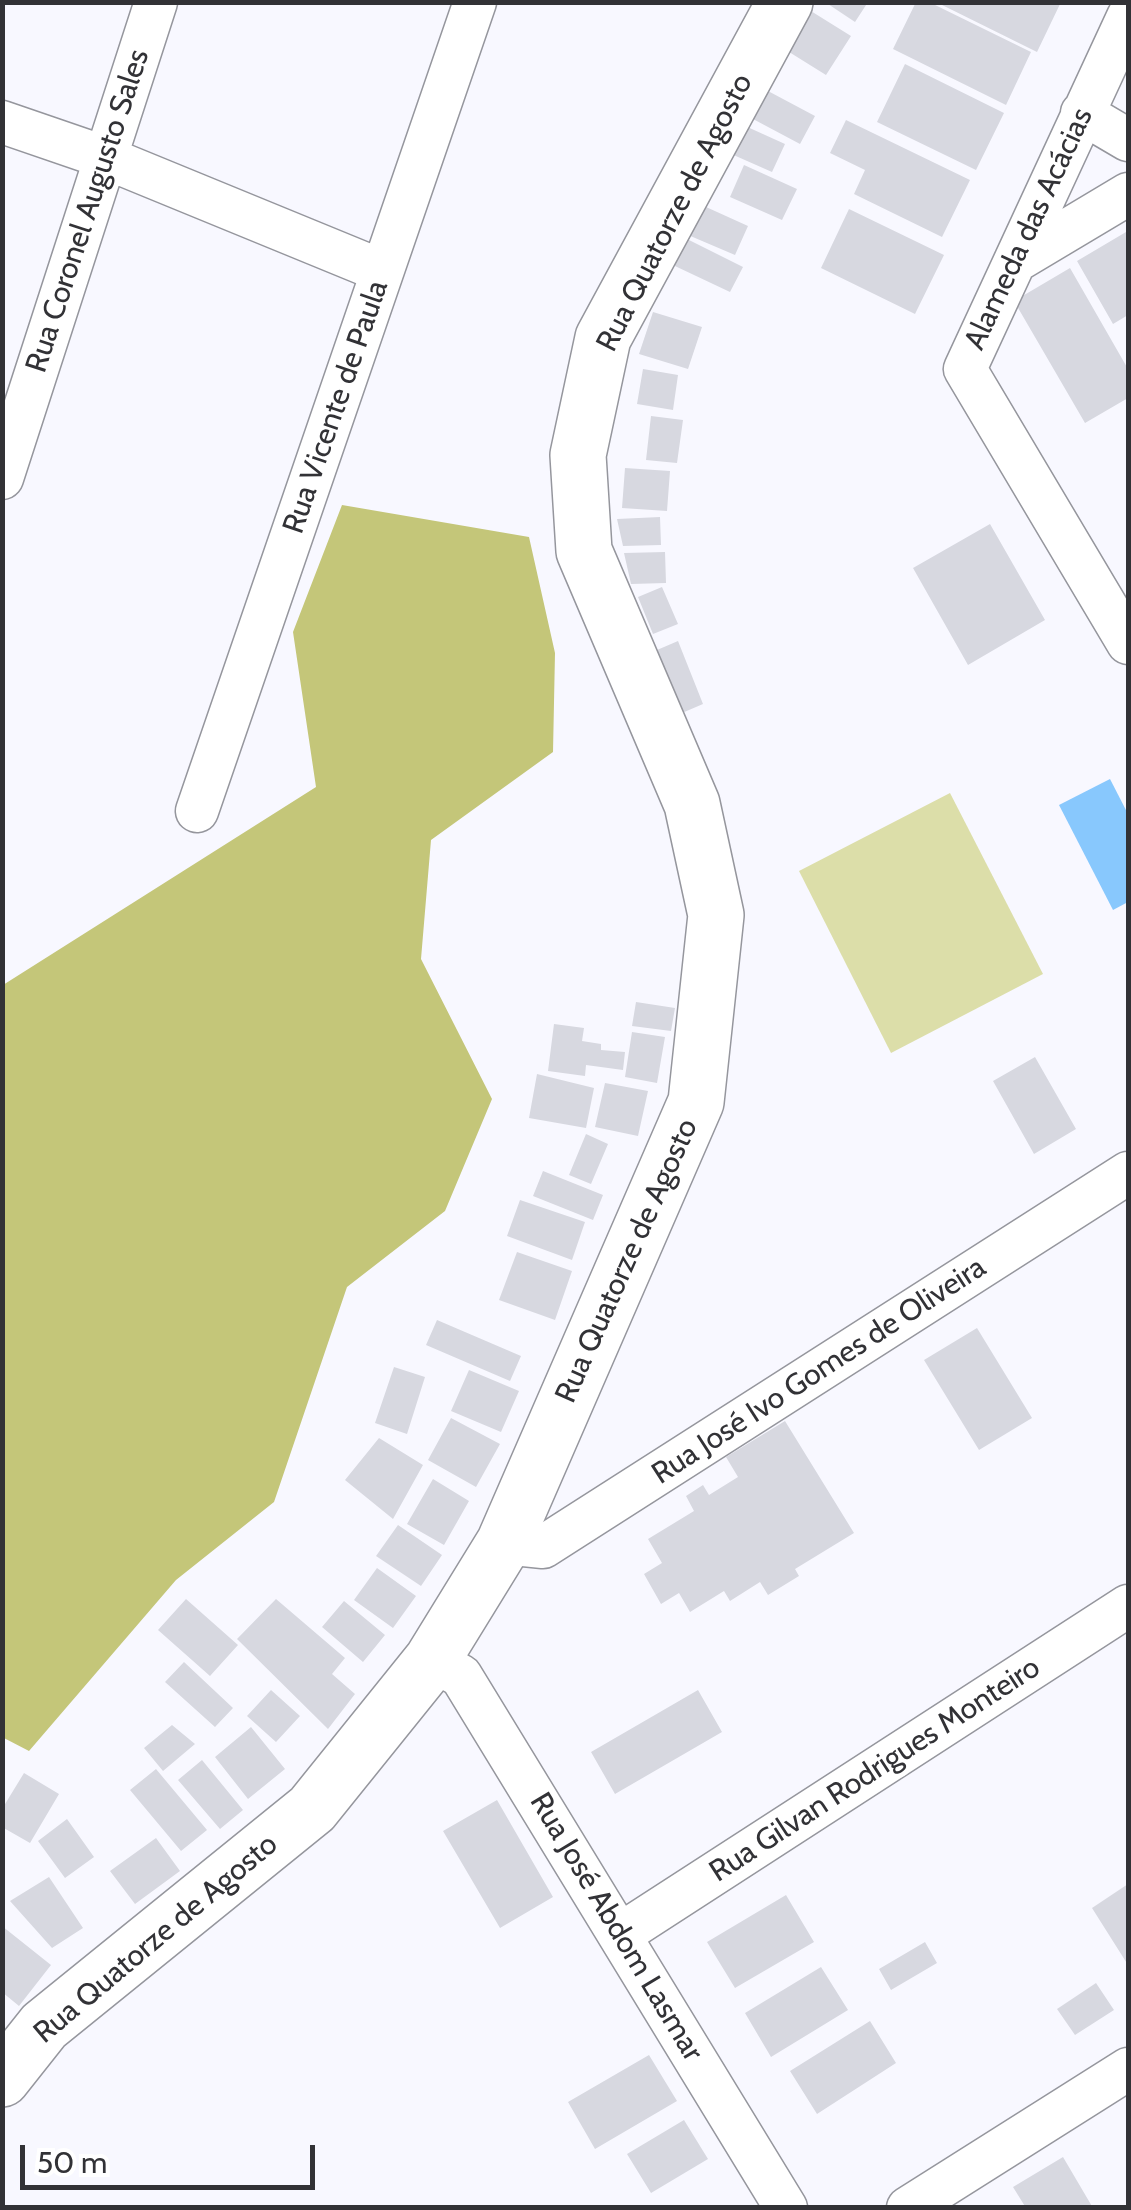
<!DOCTYPE html>
<meta charset="utf-8">
<style>
body{margin:0}
#map{position:relative;width:1131px;height:2210px;overflow:hidden;background:#f8f8ff;font-family:Cabin,sans-serif}
canvas{display:block}
.frame{position:absolute;inset:0;border:5px solid #323236;pointer-events:none}
.scale{position:absolute;left:20px;top:2145px;width:295px;height:45px;box-sizing:border-box;border:5px solid #323236;border-top:0;padding-left:12px;font-size:30px;line-height:35px;white-space:nowrap;color:#323236;-webkit-text-stroke:8px #fff;paint-order:stroke}
</style>
<div id="map">
<canvas width="1131" height="2210"></canvas>
<div class="frame"></div>
<div class="scale">50 m</div>
</div>
<script>
const ctx = document.querySelector('canvas').getContext('2d');
ctx.lineJoin = 'round';
function fill(path, color) {
  ctx.fillStyle = color;
  ctx.fill(path, 'evenodd');
}
function stroke(path, color, width, dash) {
  ctx.strokeStyle = color;
  ctx.lineWidth = width;
  ctx.lineCap = dash ? 'butt' : 'round';
  ctx.setLineDash(dash || []);
  ctx.stroke(path);
}
function write(font, color, halo, rows, align = 'center') {
  ctx.font = font + ' Cabin,sans-serif';
  ctx.lineWidth = 9;
  ctx.setLineDash([]);
  ctx.textBaseline = 'middle';
  ctx.strokeStyle = halo;
  ctx.fillStyle = color;
  for (const [text, x, y, turn = 0] of rows) {
    ctx.save();
    ctx.translate(x, y);
    ctx.rotate((+turn || 0) * Math.PI / 180);
    ctx.textAlign = isNaN(turn) ? turn : align;
    if (halo) ctx.strokeText(text, 0, 0);
    ctx.fillText(text, 0, 0);
    ctx.restore();
  }
}
fill(new Path2D(`
 M 950,793 L 1043,974 L 891,1053 L 799,871 Z`), '#dcdea9');
fill(new Path2D(`
 M 342,505 L 529,537 L 555,653 L 553,752 L 431,840 L 421,959 L 492,1099 L 445,1211 L 347,1287 L 274,1502 L 176,1580 L 29,1751 L 2,1737 L 3,985 L 316,787 L 293,632 Z`), '#c4c679');
fill(new Path2D(`
 M 1110,779 L 1128,814 L 1128,902 L 1113,910 L 1059,805 Z`), '#88c8fd');
fill(new Path2D(`
 M 825,2 L 868,2 L 855,22 Z
 M 916,2 L 929,2 L 1031,52 L 1006,105 L 893,49 Z
 M 936,2 L 1061,2 L 1037,52 Z
 M 798,3 L 851,36 L 826,75 L 773,42 Z
 M 905,64 L 1004,113 L 976,170 L 877,122 Z
 M 768,91 L 815,116 L 800,144 L 753,119 Z
 M 846,120 L 970,180 L 942,237 L 854,194 L 865,170 L 830,153 Z
 M 743,125 L 785,144 L 772,172 L 729,153 Z
 M 744,165 L 797,189 L 782,220 L 730,197 Z
 M 695,202 L 748,226 L 735,255 L 681,232 Z
 M 849,209 L 944,255 L 915,314 L 821,268 Z
 M 671,231 L 743,267 L 730,292 L 658,258 Z
 M 1126,232 L 1128,315 L 1113,324 L 1077,261 Z
 M 1070,268 L 1128,369 L 1128,398 L 1085,423 L 1014,301 Z
 M 653,312 L 702,327 L 688,369 L 639,354 Z
 M 643,369 L 678,375 L 673,410 L 637,404 Z
 M 651,416 L 683,420 L 677,463 L 646,460 Z
 M 625,468 L 670,471 L 667,511 L 622,508 Z
 M 660,517 L 661,545 L 623,546 L 617,519 Z
 M 990,524 L 1045,620 L 968,665 L 913,568 Z
 M 665,552 L 666,583 L 631,584 L 624,553 Z
 M 662,587 L 678,624 L 653,634 L 638,597 Z
 M 678,641 L 703,704 L 682,713 L 657,650 Z
 M 636,1002 L 675,1008 L 671,1031 L 632,1026 Z
 M 554,1024 L 584,1028 L 582,1041 L 601,1044 L 601,1050 L 625,1052 L 623,1070 L 586,1065 L 585,1076 L 548,1071 Z
 M 632,1032 L 665,1037 L 657,1083 L 625,1077 Z
 M 1035,1057 L 1076,1129 L 1034,1154 L 993,1081 Z
 M 537,1074 L 594,1088 L 586,1128 L 529,1118 Z
 M 605,1083 L 648,1091 L 638,1136 L 595,1127 Z
 M 586,1134 L 608,1144 L 591,1184 L 569,1175 Z
 M 543,1171 L 603,1195 L 593,1220 L 533,1196 Z
 M 520,1200 L 585,1222 L 572,1260 L 507,1236 Z
 M 517,1252 L 572,1271 L 555,1320 L 499,1300 Z
 M 437,1320 L 521,1356 L 510,1381 L 426,1345 Z
 M 977,1328 L 1032,1418 L 979,1450 L 924,1360 Z
 M 394,1367 L 425,1377 L 407,1434 L 375,1423 Z
 M 469,1370 L 519,1391 L 501,1432 L 451,1411 Z
 M 451,1418 L 500,1444 L 476,1487 L 428,1460 Z
 M 785,1421 L 854,1533 L 795,1569 L 799,1576 L 768,1595 L 760,1582 L 730,1601 L 724,1591 L 690,1612 L 679,1593 L 661,1604 L 644,1574 L 662,1563 L 648,1539 L 694,1511 L 686,1496 L 703,1485 L 709,1495 L 738,1477 L 726,1457 Z
 M 379,1438 L 423,1465 L 393,1519 L 345,1480 Z
 M 433,1479 L 469,1501 L 444,1545 L 407,1524 Z
 M 398,1525 L 442,1555 L 421,1586 L 376,1556 Z
 M 377,1568 L 416,1596 L 393,1628 L 354,1600 Z
 M 186,1599 L 238,1645 L 210,1676 L 158,1630 Z
 M 276,1599 L 345,1658 L 332,1674 L 355,1694 L 328,1729 L 237,1639 Z
 M 344,1601 L 385,1635 L 363,1662 L 322,1627 Z
 M 184,1662 L 233,1708 L 215,1727 L 165,1682 Z
 M 271,1690 L 300,1716 L 276,1742 L 247,1716 Z
 M 698,1690 L 722,1732 L 615,1794 L 591,1752 Z
 M 172,1725 L 195,1744 L 163,1771 L 144,1748 Z
 M 251,1727 L 285,1769 L 248,1799 L 215,1757 Z
 M 202,1760 L 243,1810 L 220,1829 L 178,1780 Z
 M 156,1769 L 207,1830 L 181,1851 L 130,1790 Z
 M 24,1773 L 59,1794 L 30,1843 L 2,1827 L 2,1809 Z
 M 497,1800 L 553,1897 L 500,1928 L 443,1831 Z
 M 67,1819 L 94,1857 L 65,1878 L 38,1841 Z
 M 156,1838 L 180,1871 L 135,1904 L 110,1871 Z
 M 49,1877 L 83,1928 L 52,1948 L 10,1901 Z
 M 1128,1884 L 1128,1965 L 1092,1908 Z
 M 786,1895 L 814,1942 L 735,1988 L 707,1942 Z
 M 2,1926 L 51,1965 L 19,2006 L 2,1992 Z
 M 925,1942 L 937,1963 L 891,1990 L 879,1969 Z
 M 821,1967 L 848,2010 L 771,2057 L 745,2013 Z
 M 1096,1983 L 1114,2010 L 1075,2035 L 1057,2009 Z
 M 870,2021 L 896,2063 L 817,2114 L 790,2071 Z
 M 649,2055 L 677,2101 L 595,2149 L 568,2102 Z
 M 684,2120 L 708,2159 L 651,2193 L 627,2154 Z
 M 1063,2157 L 1093,2208 L 1026,2208 L 1013,2187 Z`), '#d7d8e0');
const minor = new Path2D(`
 M 1128,17 L 965,369 L 1128,643
 M 1082,113 L 1128,140
 M 2,122 L 104,157 L 382,271
 M 1016,261 L 1128,194
 M 2,478 L 156,2
 M 197,811 L 475,2
 M 504,1543 L 543,1547 L 1128,1173
 M 432,1660 L 461,1676 L 786,2208
 M 621,1934 L 1128,1606
 M 908,2208 L 1128,2069`);
const tertiary = new Path2D(`
 M 2,2079 L 44,2026 L 312,1809 L 432,1660 L 504,1543 L 696,1102 L 716,915 L 692,804 L 584,551 L 578,455 L 603,338 L 785,2`);
stroke(minor, '#95969d', 45);
stroke(tertiary, '#95969d', 58);
stroke(minor, '#fff', 42);
stroke(tertiary, '#fff', 55);
write('30px', '#323236', '#fff', [
 ["Rua Coronel Augusto Sales",88,211,-72],
 ["Rua Quatorze de Agosto",675,213,-63],
 ["Alameda das Acácias",1029,229,-65],
 ["Rua Vicente de Paula",336,407,-71],
 ["Rua Quatorze de Agosto",627,1261,-66],
 ["Rua José Ivo Gomes de Oliveira",819,1371,-33],
 ["Rua Gilvan Rodrigues Monteiro",875,1770,-33],
 ["Rua José Abdom Lasmar",616,1927,59],
 ["Rua Quatorze de Agosto",156,1939,-40]
]);
</script>
